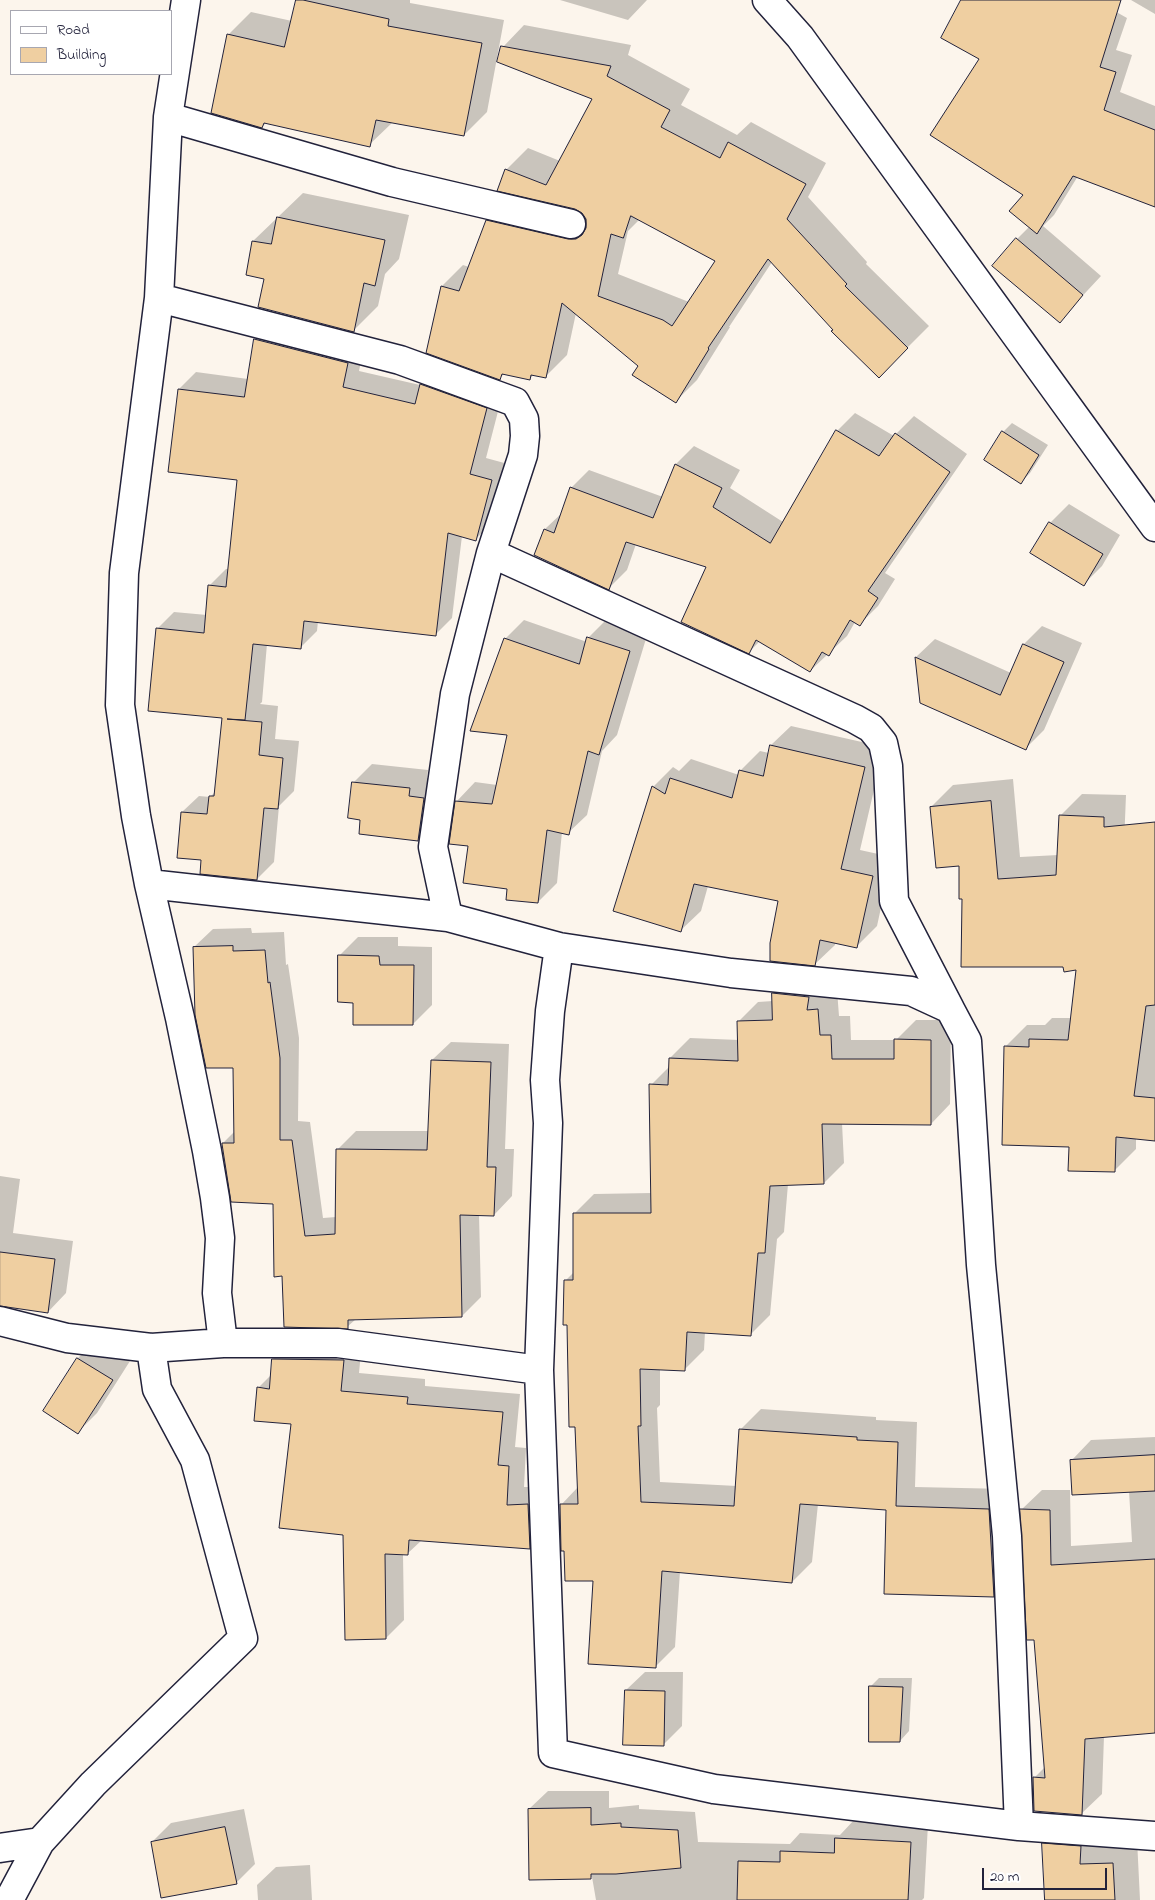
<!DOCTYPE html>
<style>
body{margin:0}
#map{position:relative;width:1155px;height:1900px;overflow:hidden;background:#fcf5ec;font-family:"Indie Flower",sans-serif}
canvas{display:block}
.legend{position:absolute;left:10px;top:10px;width:162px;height:65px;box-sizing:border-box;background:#fff;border:1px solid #a7a7b1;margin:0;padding:6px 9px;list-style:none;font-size:15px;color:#22223b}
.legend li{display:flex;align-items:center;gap:10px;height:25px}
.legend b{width:25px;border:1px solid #a7a7b1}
.scale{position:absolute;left:982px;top:1868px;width:125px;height:22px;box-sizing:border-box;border:2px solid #22223b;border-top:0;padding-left:6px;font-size:15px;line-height:18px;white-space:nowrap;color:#22223b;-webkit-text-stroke:4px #fff;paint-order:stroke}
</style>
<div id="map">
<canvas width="1155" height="1900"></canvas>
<ul class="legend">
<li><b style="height:6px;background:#fff"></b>Road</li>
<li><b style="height:14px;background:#efcfa1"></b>Building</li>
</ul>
<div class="scale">20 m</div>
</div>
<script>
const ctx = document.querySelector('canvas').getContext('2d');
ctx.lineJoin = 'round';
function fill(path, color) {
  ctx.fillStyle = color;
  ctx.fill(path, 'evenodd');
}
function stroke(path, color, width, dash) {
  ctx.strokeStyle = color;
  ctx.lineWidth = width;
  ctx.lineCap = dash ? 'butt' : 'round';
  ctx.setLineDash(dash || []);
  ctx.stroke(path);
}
fill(new Path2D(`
 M 298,0 L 410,0 L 410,3 L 504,20 L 487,112 L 464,135 L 393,122 L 369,145 L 267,122 L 262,127 L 229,34 L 251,12 L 292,21 Z
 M 560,0 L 647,0 L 628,20 Z
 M 963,0 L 1095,0 L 1127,18 L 1116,50 L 1132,55 L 1120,92 L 1155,106 L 1155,198 L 1078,176 L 1054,215 L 1043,226 L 1101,276 L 1059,321 L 1017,239 L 1030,226 L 1025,194 Z
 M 1131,0 L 1155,0 L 1155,14 Z
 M 524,25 L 631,45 L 628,55 L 690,89 L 681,105 L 737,135 L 751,122 L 826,163 L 808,197 L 867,262 L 866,264 L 929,326 L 900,355 L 835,330 L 772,262 L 729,327 L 730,327 L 697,380 L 676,401 L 640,366 L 576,313 L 567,355 L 546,376 L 534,374 L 530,379 L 505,373 L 500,378 L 442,286 L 463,265 L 469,267 L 487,221 L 508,199 L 586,218 L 583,212 L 575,208 L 499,190 L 506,170 L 528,148 L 560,161 L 594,98 L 503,47 ZM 640,219 L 716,261 L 689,302 L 618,274 L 628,231 Z
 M 303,193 L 409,215 L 399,259 L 385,274 L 378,306 L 353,331 L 266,278 L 247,274 L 253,241 Z
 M 272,323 L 364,346 L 359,371 L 420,385 L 437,368 L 503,392 L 486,458 L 508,464 L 492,522 L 476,539 L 462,536 L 452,618 L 435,635 L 318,621 L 317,631 L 300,648 L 267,644 L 262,702 L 260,704 L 278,706 L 275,739 L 299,741 L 294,791 L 279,806 L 274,862 L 257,879 L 203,859 L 182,812 L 199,796 L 210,797 L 216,791 L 223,717 L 157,629 L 174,612 L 207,615 L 209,586 L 226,569 L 229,569 L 239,479 L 179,389 L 196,372 L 248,379 L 255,339 Z
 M 855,413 L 894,436 L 914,416 L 967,454 L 885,573 L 895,579 L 878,606 L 860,624 L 855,622 L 847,636 L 810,671 L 760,641 L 749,652 L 708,566 L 636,544 L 627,570 L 609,588 L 545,529 L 563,512 L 571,488 L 589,470 L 663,497 L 676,464 L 694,446 L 740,470 L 730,488 L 783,522 L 837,431 Z
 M 1012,423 L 1048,445 L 1030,473 L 1021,482 L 985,460 L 1003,432 Z
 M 1069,504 L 1120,535 L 1102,566 L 1084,584 L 1050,523 Z
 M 607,619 L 648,632 L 617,735 L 602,751 L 587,815 L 568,833 L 562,832 L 557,883 L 538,902 L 508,887 L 469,844 L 457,801 L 475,782 L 497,785 L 509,734 L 505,639 L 524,620 L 587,642 L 588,638 Z
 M 1042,626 L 1082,643 L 1044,730 L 1026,748 L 921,703 L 916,657 L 935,639 L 1011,673 L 1024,644 Z
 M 791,726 L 884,747 L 860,850 L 892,857 L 877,926 L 857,946 L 835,942 L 835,945 L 815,964 L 779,900 L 708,886 L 701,911 L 681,930 L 653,787 L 673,767 L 679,771 L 691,759 L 739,775 L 740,771 L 760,751 L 769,753 L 771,745 Z
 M 372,764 L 428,770 L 427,778 L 442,779 L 436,821 L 418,839 L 361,818 L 353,783 Z
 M 1013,779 L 1020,857 L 1058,855 L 1060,816 L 1082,794 L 1126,795 L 1120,944 L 1065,966 L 963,898 L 960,864 L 931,807 L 953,785 Z
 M 251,928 L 252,933 L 284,932 L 286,965 L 288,964 L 299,1038 L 298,1121 L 310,1122 L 323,1218 L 336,1217 L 337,1150 L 356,1131 L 429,1131 L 432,1060 L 451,1042 L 509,1044 L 505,1149 L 514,1149 L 512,1196 L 494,1215 L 479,1214 L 481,1297 L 462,1316 L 356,1319 L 347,1327 L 283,1274 L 274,1202 L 223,1143 L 235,1131 L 235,1066 L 194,947 L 213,929 Z
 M 358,937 L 398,937 L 398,946 L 432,947 L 432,1005 L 413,1024 L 339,956 Z
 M 793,973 L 837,990 L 839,1016 L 850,1016 L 851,1040 L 896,1040 L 916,1020 L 951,1020 L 950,1104 L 931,1124 L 842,1123 L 844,1163 L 824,1183 L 788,1184 L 784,1232 L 777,1239 L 770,1315 L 750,1335 L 705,1332 L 704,1350 L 684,1370 L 660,1369 L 660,1405 L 657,1408 L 660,1482 L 737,1486 L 741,1429 L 761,1409 L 876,1417 L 876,1420 L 917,1422 L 915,1487 L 1008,1489 L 1013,1576 L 993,1596 L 888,1509 L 818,1504 L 812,1562 L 792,1582 L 680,1571 L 675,1647 L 655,1667 L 594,1579 L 566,1550 L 561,1505 L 578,1487 L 566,1280 L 575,1271 L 574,1214 L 594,1194 L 652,1193 L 651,1085 L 670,1066 L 670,1058 L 690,1038 L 739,1040 L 738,1022 L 758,1002 L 773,1001 L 773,993 Z
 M 1155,985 L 1155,1140 L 1136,1138 L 1136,1149 L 1114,1171 L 1070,1146 L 1005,1047 L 1027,1025 L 1045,1025 L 1052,1018 L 1072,1018 Z
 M 0,1176 L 20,1179 L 13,1233 L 73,1241 L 66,1293 L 48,1312 L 0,1305 Z
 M 96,1340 L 130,1361 L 97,1413 L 78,1432 L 45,1411 L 78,1358 Z
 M 291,1341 L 362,1342 L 359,1373 L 425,1379 L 425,1386 L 520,1394 L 515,1447 L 526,1448 L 524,1487 L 546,1487 L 548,1529 L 529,1547 L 422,1540 L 407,1554 L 403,1554 L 404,1620 L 386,1638 L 344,1534 L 292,1423 L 258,1388 L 272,1374 L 273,1359 Z
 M 1155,1437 L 1155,1732 L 1104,1736 L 1102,1794 L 1081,1814 L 1034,1778 L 1045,1767 L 1035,1638 L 1021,1510 L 1042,1490 L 1070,1490 L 1071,1546 L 1132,1542 L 1129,1491 L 1071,1461 L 1091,1440 Z
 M 645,1672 L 683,1672 L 682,1726 L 664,1744 L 626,1690 Z
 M 879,1678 L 912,1678 L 909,1731 L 900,1741 L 870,1687 Z
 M 548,1791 L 609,1791 L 609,1808 L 639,1805 L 639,1809 L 695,1812 L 698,1842 L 790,1844 L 800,1833 L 840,1835 L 854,1820 L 928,1824 L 924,1898 L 922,1900 L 596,1900 L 592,1877 L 530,1879 L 529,1809 Z
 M 244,1809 L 255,1864 L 236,1883 L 152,1842 L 171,1823 Z
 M 1067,1820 L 1137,1839 L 1140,1900 L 1046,1900 L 1043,1844 Z
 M 310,1865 L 312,1900 L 258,1900 L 257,1885 L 276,1867 Z`), '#0003');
const building = new Path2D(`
 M 296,0 L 303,0 L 389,19 L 388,26 L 482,43 L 464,136 L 376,120 L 370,147 L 264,123 L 262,128 L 211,113 L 227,34 L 284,47 Z
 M 961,0 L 1121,0 L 1100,67 L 1116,72 L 1104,110 L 1155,130 L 1155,207 L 1073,176 L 1037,234 L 1009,211 L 1023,195 L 930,135 L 979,59 L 941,38 Z
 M 501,46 L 611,66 L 607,76 L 670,110 L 661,127 L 720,158 L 728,142 L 806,184 L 787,219 L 847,284 L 845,286 L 908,348 L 879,378 L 831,331 L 833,330 L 768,259 L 708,348 L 709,349 L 676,403 L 632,375 L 638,366 L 562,303 L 546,378 L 531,375 L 530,380 L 502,374 L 500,380 L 426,353 L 441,286 L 459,291 L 486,220 L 568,239 L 576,239 L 582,235 L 586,228 L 586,219 L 582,213 L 575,209 L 497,191 L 505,169 L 546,185 L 592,99 L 497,62 ZM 631,216 L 715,261 L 672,326 L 663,320 L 598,296 L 611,234 L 623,238 Z
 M 277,217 L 385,240 L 375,286 L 364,283 L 354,332 L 258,307 L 264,279 L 246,275 L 252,241 L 271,244 Z
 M 1016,238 L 1083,295 L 1060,323 L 992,266 Z
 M 254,339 L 348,363 L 343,387 L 415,404 L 420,384 L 487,408 L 470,474 L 492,480 L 476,541 L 448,533 L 436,636 L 304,621 L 301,649 L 253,644 L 245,720 L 227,719 L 262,722 L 259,755 L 283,758 L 278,809 L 264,808 L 257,880 L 200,874 L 201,860 L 177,858 L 181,812 L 207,814 L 209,796 L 214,796 L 222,718 L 148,711 L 156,628 L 204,633 L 208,585 L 226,587 L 237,480 L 168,472 L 178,389 L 244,397 Z
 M 836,430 L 879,456 L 895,433 L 950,472 L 868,591 L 878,598 L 860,626 L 850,620 L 829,656 L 822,652 L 810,672 L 756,640 L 749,654 L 681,622 L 706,567 L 626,542 L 609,590 L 534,555 L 544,529 L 554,533 L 570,487 L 653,518 L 675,464 L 722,488 L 713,507 L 770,543 Z
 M 1002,431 L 1039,455 L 1021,484 L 984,460 Z
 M 1049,522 L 1103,554 L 1084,586 L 1030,553 Z
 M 587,637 L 630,651 L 599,755 L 588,751 L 569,835 L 547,830 L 538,903 L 506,900 L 507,889 L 463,883 L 468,846 L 449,844 L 455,801 L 492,804 L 507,735 L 470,731 L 504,638 L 579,664 Z
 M 1023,644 L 1064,662 L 1026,750 L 920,703 L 915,657 L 1000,695 Z
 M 770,745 L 865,767 L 841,869 L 873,876 L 857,948 L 820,940 L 815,966 L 770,961 L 770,943 L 778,901 L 694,884 L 681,932 L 613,911 L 652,786 L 665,794 L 670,778 L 732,798 L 739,770 L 763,776 Z
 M 352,782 L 410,788 L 409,796 L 424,798 L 418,841 L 359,834 L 360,820 L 348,818 Z
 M 991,801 L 998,879 L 1056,875 L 1059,815 L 1104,817 L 1104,827 L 1155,822 L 1155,1005 L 1146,1006 L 1134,1096 L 1155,1098 L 1155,1141 L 1116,1137 L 1115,1172 L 1068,1171 L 1069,1147 L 1002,1145 L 1004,1046 L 1029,1047 L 1029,1039 L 1068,1040 L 1076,970 L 1064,972 L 1063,967 L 961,967 L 962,899 L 959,899 L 959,866 L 936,868 L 930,807 Z
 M 233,946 L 233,951 L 265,950 L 268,983 L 270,982 L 280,1058 L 280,1140 L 292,1140 L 305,1236 L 335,1234 L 336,1149 L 427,1150 L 431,1060 L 491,1062 L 487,1167 L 496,1167 L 494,1216 L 460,1215 L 462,1317 L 348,1320 L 348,1329 L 284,1327 L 282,1276 L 274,1277 L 273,1204 L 231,1202 L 222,1144 L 222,1143 L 234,1143 L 233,1068 L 206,1068 L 195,1015 L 193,947 Z
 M 338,955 L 379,956 L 380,965 L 414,965 L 413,1025 L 353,1025 L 353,1003 L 338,1002 Z
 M 772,993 L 809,997 L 807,1010 L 818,1009 L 820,1035 L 831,1035 L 832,1059 L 894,1059 L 894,1039 L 931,1040 L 931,1125 L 822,1124 L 824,1184 L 770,1186 L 765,1253 L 758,1253 L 751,1336 L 687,1332 L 685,1371 L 640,1369 L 641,1426 L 638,1426 L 641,1502 L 734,1506 L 739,1429 L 857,1437 L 857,1440 L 898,1442 L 896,1506 L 989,1509 L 994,1597 L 884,1594 L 886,1510 L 800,1504 L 792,1583 L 662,1571 L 656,1668 L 588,1664 L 593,1581 L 565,1581 L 564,1551 L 561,1551 L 560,1504 L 578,1504 L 575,1427 L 569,1427 L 567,1325 L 563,1325 L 564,1280 L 573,1280 L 573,1213 L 651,1213 L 649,1084 L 668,1085 L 669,1058 L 738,1061 L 737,1021 L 772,1020 Z
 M 0,1252 L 55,1259 L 48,1313 L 0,1306 Z
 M 77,1358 L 113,1380 L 78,1434 L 43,1411 Z
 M 272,1359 L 344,1360 L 341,1391 L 408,1397 L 407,1404 L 503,1412 L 498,1465 L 509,1466 L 507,1505 L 528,1504 L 530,1549 L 409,1540 L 408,1555 L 385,1554 L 386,1639 L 345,1640 L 343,1535 L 279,1528 L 291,1424 L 254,1421 L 257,1387 L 269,1389 Z
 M 1155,1455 L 1155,1491 L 1072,1495 L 1070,1460 Z
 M 1020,1509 L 1050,1510 L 1051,1565 L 1155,1559 L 1155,1733 L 1085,1739 L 1082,1815 L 1034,1811 L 1033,1777 L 1045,1778 L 1034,1640 L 1027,1640 Z
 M 869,1686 L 903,1687 L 900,1742 L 869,1742 Z
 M 625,1690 L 665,1691 L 664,1746 L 623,1745 Z
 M 591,1808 L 591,1825 L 621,1823 L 621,1827 L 678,1830 L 681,1868 L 616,1874 L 591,1874 L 591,1879 L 529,1880 L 528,1809 Z
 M 225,1827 L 237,1884 L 161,1898 L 151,1842 Z
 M 835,1838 L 911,1842 L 908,1900 L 737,1900 L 738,1861 L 780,1862 L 780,1851 L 834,1853 Z
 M 1042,1843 L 1081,1846 L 1080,1864 L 1113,1863 L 1115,1900 L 1045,1900 Z`);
fill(building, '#efcfa1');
stroke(building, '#22223b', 1);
const street = new Path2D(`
 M 186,0 L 168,117 L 159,298 L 124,573 L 120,705 L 136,816 L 149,884 L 180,1018 L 207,1151 L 215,1198 L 220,1238 L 217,1293 L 223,1343
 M 767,0 L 800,37 L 1155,527
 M 168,117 L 392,182 L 571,224
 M 159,298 L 400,360 L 515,402 L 524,419 L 525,436 L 523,455 L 491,553 L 455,694 L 433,847 L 448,917
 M 491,553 L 855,719 L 871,728 L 883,743 L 888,766 L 894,901 L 950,1009
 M 149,884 L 448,917 L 559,947 L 731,973 L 911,991 L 950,1009 L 967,1041 L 981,1265 L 1007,1536 L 1019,1826
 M 559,947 L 550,1011 L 545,1080 L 548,1123 L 539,1370 L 553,1753 L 714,1789 L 1019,1826 L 1155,1836
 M 0,1321 L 67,1338 L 151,1348 L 223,1343 L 338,1343 L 539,1370
 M 0,1848 L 40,1842
 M 9,1900 L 40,1842 L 93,1784 L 243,1638 L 195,1460 L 157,1389 L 151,1348`);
stroke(street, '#22223b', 31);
stroke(street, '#fff', 28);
</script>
